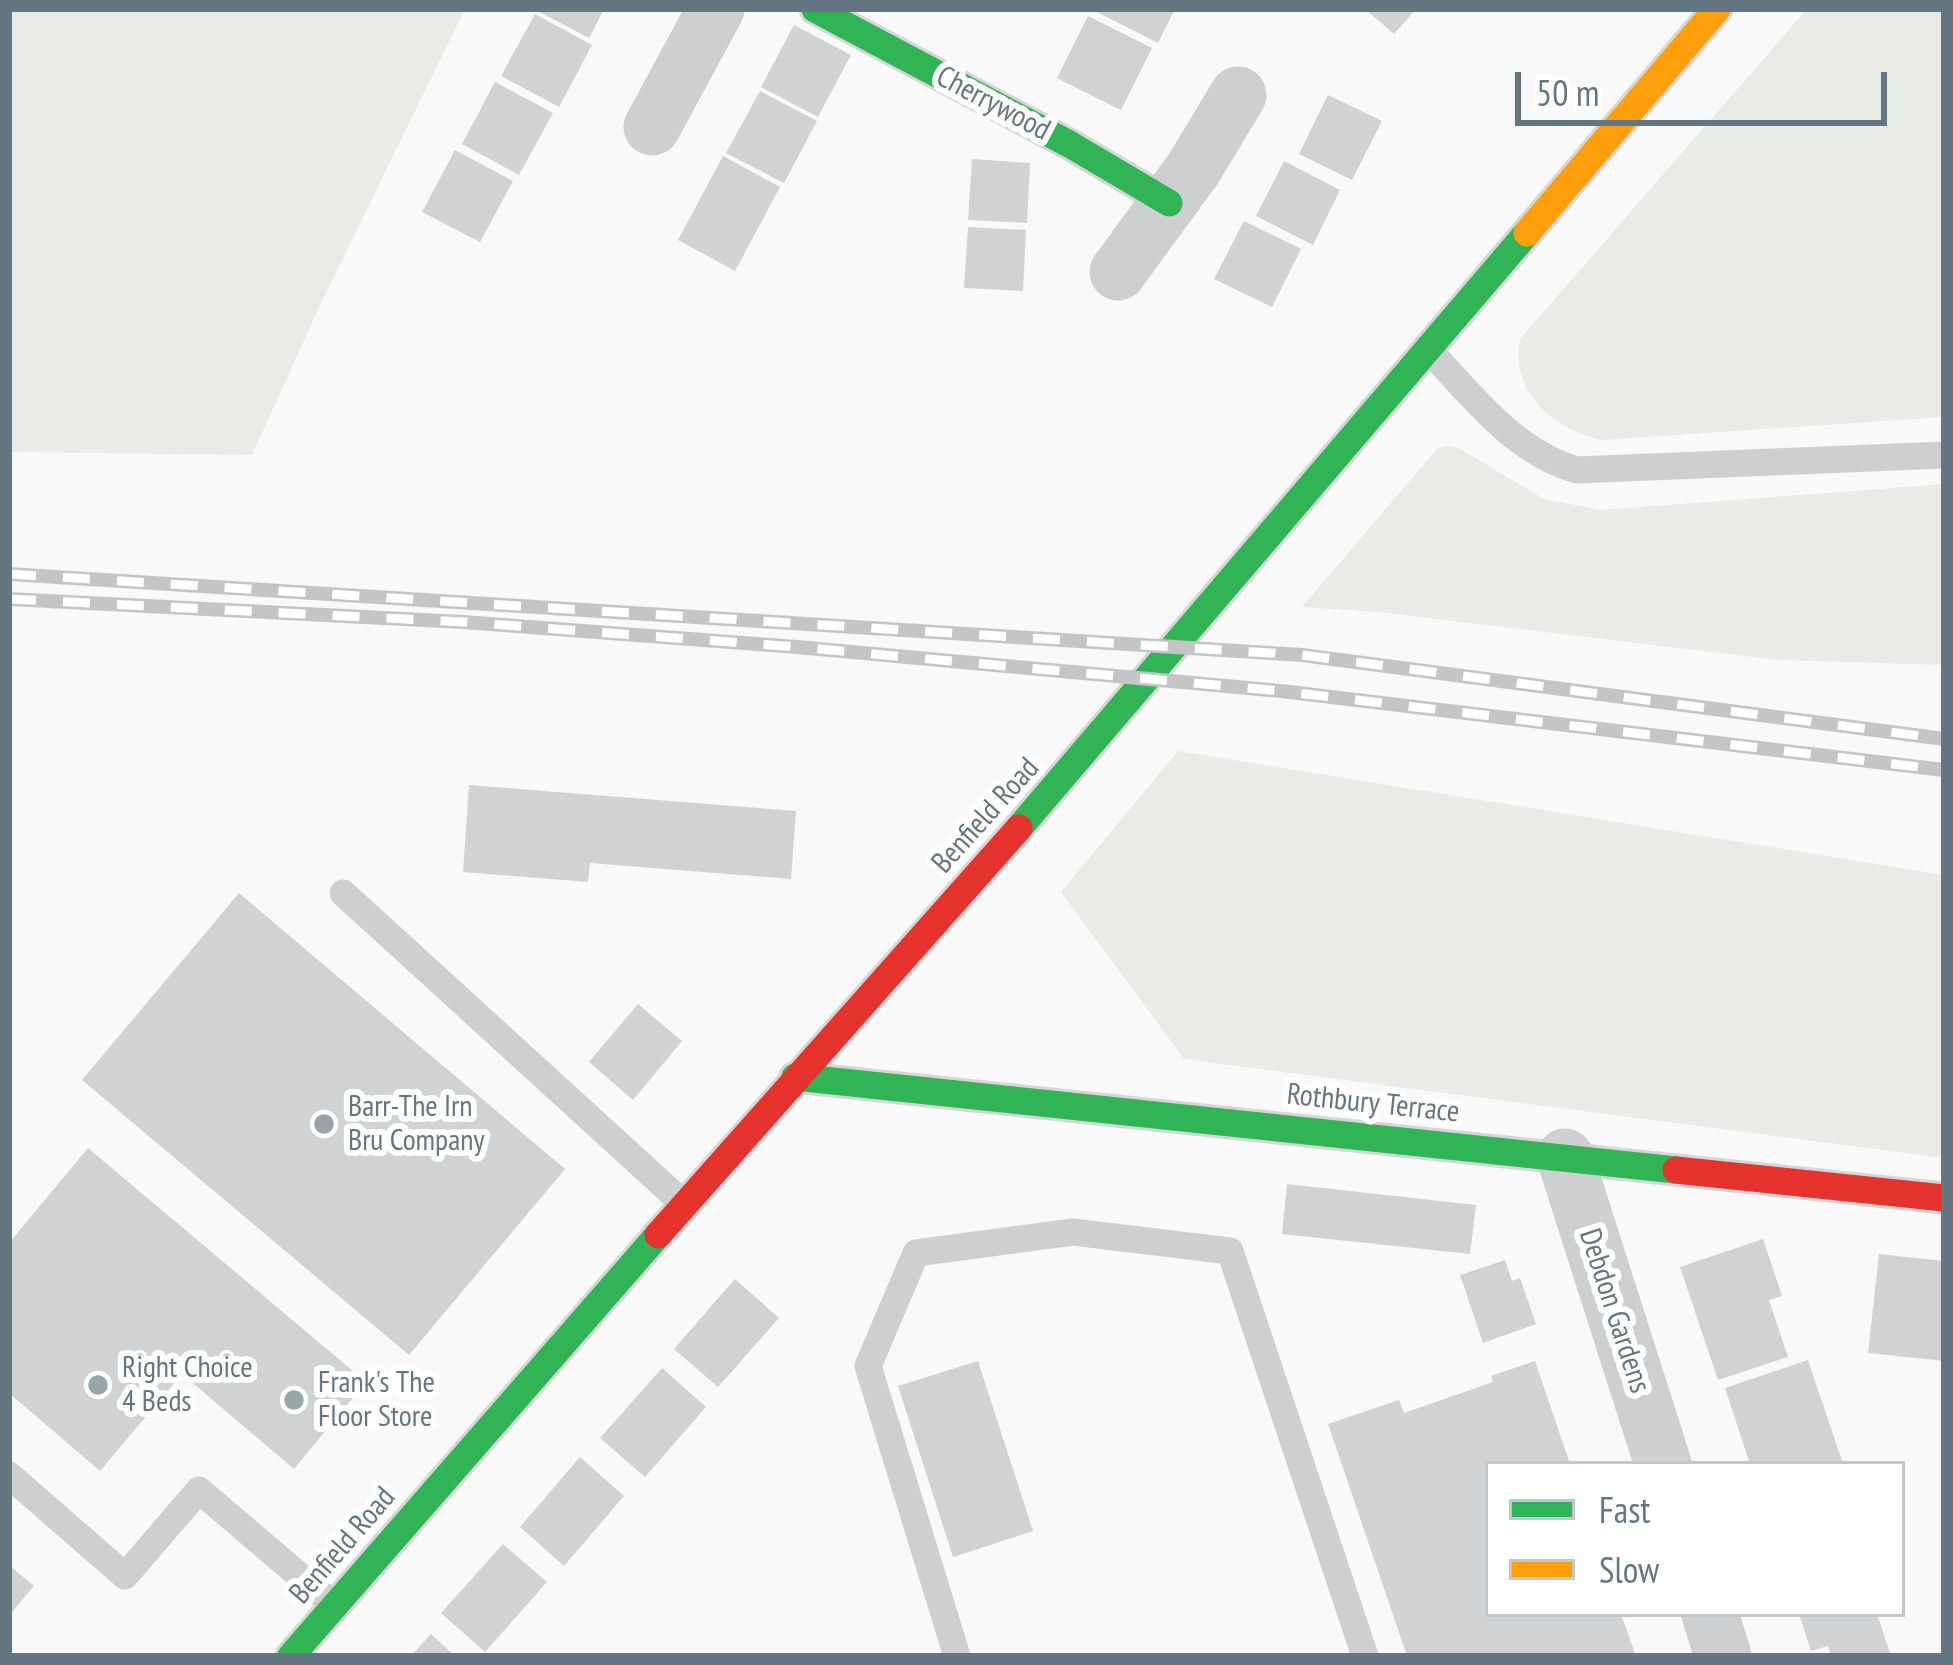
<!DOCTYPE html>
<style>
body{margin:0}
#map{position:relative;width:1953px;height:1665px;overflow:hidden;background:#f9f9f9;font-family:"PT Sans Narrow",sans-serif}
canvas{display:block}
.frame{position:absolute;inset:0;border:12px solid #657683;pointer-events:none}
.legend{position:absolute;left:1485px;top:1461px;width:420px;height:156px;box-sizing:border-box;background:#fff;border:3px solid #c1c8cd;margin:0;padding:15px 21px;list-style:none;font-size:36px;color:#657683}
.legend li{display:flex;align-items:center;gap:24px;height:60px}
.legend b{width:60px;border:3px solid #c1c8cd}
.scale{position:absolute;left:1515px;top:72px;width:372px;height:54px;box-sizing:border-box;border:6px solid #657683;border-top:0;padding-left:15px;font-size:36px;line-height:42px;white-space:nowrap;color:#657683;-webkit-text-stroke:9px #fff;paint-order:stroke}
</style>
<div id="map">
<canvas width="1953" height="1665"></canvas>
<div class="frame"></div>
<ul class="legend">
<li><b style="height:15px;background:#30b455"></b>Fast</li>
<li><b style="height:15px;background:#ff9f0a"></b>Slow</li>
</ul>
<div class="scale">50 m</div>
</div>
<script>
const ctx = document.querySelector('canvas').getContext('2d');
ctx.lineJoin = 'round';
function fill(path, color) {
  ctx.fillStyle = color;
  ctx.fill(path, 'evenodd');
}
function stroke(path, color, width, dash) {
  ctx.strokeStyle = color;
  ctx.lineWidth = width;
  ctx.lineCap = dash ? 'butt' : 'round';
  ctx.setLineDash(dash || []);
  ctx.stroke(path);
}
function write(font, color, halo, rows, align = 'center') {
  ctx.font = font + ' "PT Sans Narrow",sans-serif';
  ctx.lineWidth = 12;
  ctx.setLineDash([]);
  ctx.textBaseline = 'middle';
  ctx.strokeStyle = halo;
  ctx.fillStyle = color;
  for (const [text, x, y, turn = 0] of rows) {
    ctx.save();
    ctx.translate(x, y);
    ctx.rotate((+turn || 0) * Math.PI / 180);
    ctx.textAlign = isNaN(turn) ? turn : align;
    if (halo) ctx.strokeText(text, 0, 0);
    ctx.fillText(text, 0, 0);
    ctx.restore();
  }
}
fill(new Path2D(`
 M 9,9 L 465,9 L 319,307 L 252,455 L 9,452 Z
 M 1807,9 L 1944,9 L 1944,417 L 1602,440 C 1554,429 1510,394 1520,339 Z
 M 1444,446 L 1457,447 L 1544,499 L 1601,510 L 1944,484 L 1944,665 L 1778,660 L 1378,612 L 1302,607 L 1436,450 Z
 M 1178,751 L 1944,875 L 1944,1158 L 1184,1059 L 1061,892 Z`), '#e8ebe6');
fill(new Path2D(`
 M 534,9 L 604,9 L 589,38 Z
 M 1091,9 L 1175,9 L 1158,43 Z
 M 1365,9 L 1416,9 L 1394,34 Z
 M 535,14 L 592,45 L 559,107 L 501,76 Z
 M 1088,16 L 1152,48 L 1121,110 L 1057,78 Z
 M 794,25 L 851,55 L 818,117 L 761,87 Z
 M 495,82 L 553,113 L 519,175 L 462,144 Z
 M 760,91 L 817,121 L 784,183 L 726,153 Z
 M 1328,95 L 1382,121 L 1352,180 L 1299,154 Z
 M 455,150 L 513,181 L 480,242 L 422,212 Z
 M 723,156 L 780,187 L 735,271 L 678,240 Z
 M 972,159 L 1030,163 L 1027,223 L 968,220 Z
 M 1284,161 L 1340,190 L 1313,245 L 1256,216 Z
 M 1244,221 L 1301,249 L 1272,307 L 1214,279 Z
 M 968,227 L 1026,230 L 1023,291 L 964,288 Z
 M 469,785 L 796,811 L 791,879 L 590,863 L 588,882 L 463,872 Z
 M 239,893 L 565,1169 L 409,1355 L 82,1080 Z
 M 638,1004 L 682,1041 L 633,1100 L 589,1062 Z
 M 88,1148 L 366,1382 L 294,1469 L 182,1374 L 100,1471 L 9,1393 L 9,1243 Z
 M 1287,1184 L 1476,1205 L 1470,1254 L 1282,1234 Z
 M 1763,1239 L 1782,1296 L 1769,1300 L 1788,1357 L 1718,1380 L 1680,1267 Z
 M 1879,1254 L 1944,1261 L 1944,1361 L 1868,1353 Z
 M 1505,1260 L 1512,1281 L 1520,1278 L 1536,1324 L 1483,1343 L 1460,1275 Z
 M 735,1279 L 779,1318 L 718,1387 L 674,1349 Z
 M 1808,1360 L 1843,1464 L 1750,1464 L 1725,1388 Z
 M 978,1361 L 1033,1531 L 953,1557 L 898,1386 Z
 M 1535,1361 L 1570,1464 L 1488,1464 L 1488,1614 L 1621,1614 L 1636,1656 L 1407,1656 L 1328,1424 L 1399,1400 L 1404,1413 L 1493,1382 L 1491,1376 Z
 M 662,1368 L 706,1407 L 645,1477 L 600,1438 Z
 M 580,1457 L 624,1496 L 564,1566 L 520,1527 Z
 M 503,1544 L 547,1582 L 485,1652 L 441,1613 Z
 M 9,1565 L 34,1586 L 9,1616 Z
 M 1799,1614 L 1877,1614 L 1891,1656 L 1831,1656 L 1828,1646 L 1811,1651 Z
 M 431,1634 L 455,1656 L 411,1656 Z`), '#d0d2d3');
const fast = new Path2D(`
 M 815,9 L 1071,145 L 1169,203
 M 1019,828 L 1527,233
 M 795,1077 L 1676,1170
 M 291,1656 L 658,1235`);
const slow = new Path2D(`
 M 1527,233 L 1717,9`);
const jam = new Path2D(`
 M 1676,1170 L 1944,1198
 M 658,1235 L 1019,828`);
stroke(fast, '#d5d6d7', 33);
stroke(slow, '#d5d6d7', 33);
stroke(jam, '#d5d6d7', 33);
stroke(new Path2D(`
 M 1428,349 C 1472,396 1514,452 1577,470 L 1944,455
 M 343,893 L 684,1204
 M 9,1475 L 125,1576 L 199,1490 L 335,1606
 M 957,1656 L 868,1366 L 916,1253 L 1073,1232 L 1230,1251 L 1365,1656`), '#cecfd0', 27);
stroke(new Path2D(`
 M 652,127 L 716,9
 M 1118,272 L 1194,168 L 1238,95
 M 1565,1157 L 1663,1464
 M 1710,1614 L 1723,1656`), '#cecfd0', 57);
stroke(fast, '#30b455', 27);
stroke(slow, '#ff9f0a', 27);
stroke(jam, '#e5322d', 27);
const rail = new Path2D(`
 M 9,574 L 1302,655 L 1944,739
 M 9,599 L 463,622 L 797,647 L 1281,691 L 1944,770`);
stroke(rail, '#c3c5c6', 14);
stroke(rail, '#fff', 9, [27]);
for (const [x, y, r, color] of [
 [324,1124,12,"#99a4ac"],
 [98,1385,12,"#99a4ac"],
 [294,1400,12,"#99a4ac"]
]) {
  const dot = new Path2D();
  dot.arc(x, y, r, 0, 2 * Math.PI);
  ctx.fillStyle = color;
  ctx.fill(dot);
  stroke(dot, '#fff', 4.5);
}
write('30px', '#657683', '#fff', [
 ["Cherrywood",993,104,28],
 ["Benfield Road",986,816,-48],
 ["Rothbury Terrace",1373,1104,6],
 ["Debdon Gardens",1614,1311,72],
 ["Benfield Road",343,1546,-49]
]);
write('30px', '#657683', '#fff', [
 ["Barr-The Irn",348,1107],
 ["Bru Company",348,1141],
 ["Right Choice",122,1368],
 ["4 Beds",122,1402],
 ["Frank's The",318,1383],
 ["Floor Store",318,1417]
], 'left');
</script>
